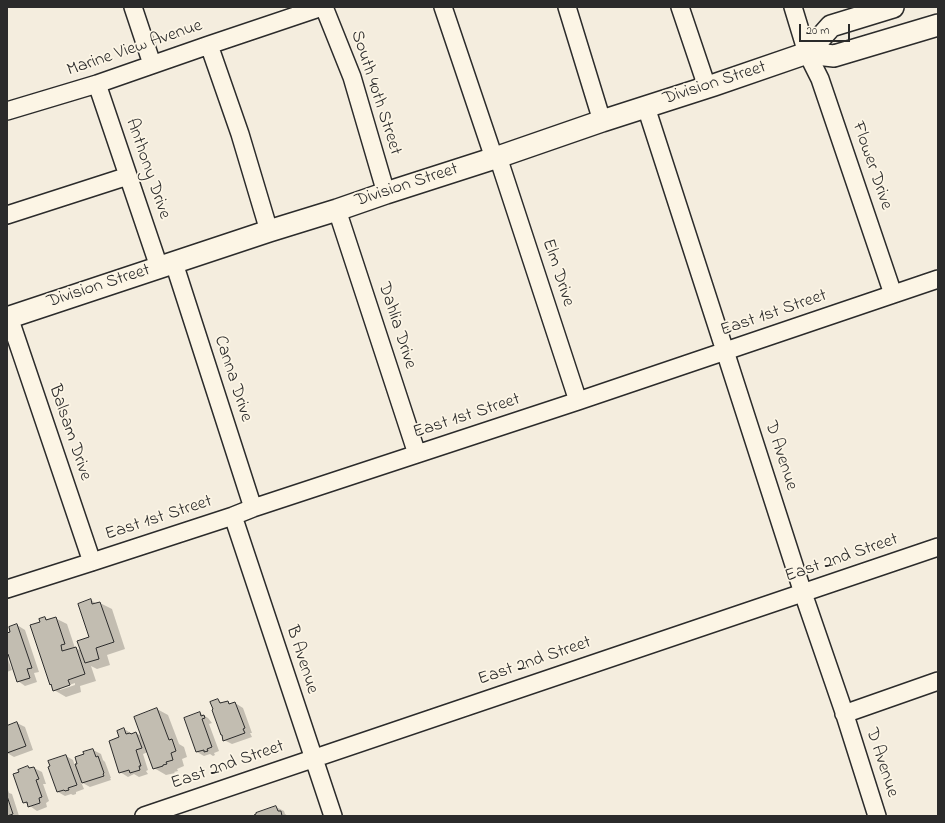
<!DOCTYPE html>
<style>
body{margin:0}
#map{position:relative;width:945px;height:823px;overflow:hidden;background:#f4edde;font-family:"Indie Flower",sans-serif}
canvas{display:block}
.frame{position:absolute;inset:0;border:8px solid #2b2b2b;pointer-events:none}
.scale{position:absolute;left:799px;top:24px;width:51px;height:18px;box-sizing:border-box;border:2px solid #2b2b2b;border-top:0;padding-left:5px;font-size:12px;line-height:14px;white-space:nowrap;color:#2b2b2b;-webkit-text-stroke:3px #fcf5e5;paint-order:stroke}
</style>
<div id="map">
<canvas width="945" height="823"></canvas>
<div class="frame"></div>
<div class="scale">20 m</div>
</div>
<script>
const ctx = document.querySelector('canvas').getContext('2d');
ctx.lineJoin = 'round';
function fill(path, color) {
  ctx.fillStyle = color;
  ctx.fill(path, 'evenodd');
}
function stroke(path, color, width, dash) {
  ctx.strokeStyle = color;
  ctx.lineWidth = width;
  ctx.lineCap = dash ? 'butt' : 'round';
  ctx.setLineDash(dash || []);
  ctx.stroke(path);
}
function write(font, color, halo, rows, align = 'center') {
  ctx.font = font + ' "Indie Flower",sans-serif';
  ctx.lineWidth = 3.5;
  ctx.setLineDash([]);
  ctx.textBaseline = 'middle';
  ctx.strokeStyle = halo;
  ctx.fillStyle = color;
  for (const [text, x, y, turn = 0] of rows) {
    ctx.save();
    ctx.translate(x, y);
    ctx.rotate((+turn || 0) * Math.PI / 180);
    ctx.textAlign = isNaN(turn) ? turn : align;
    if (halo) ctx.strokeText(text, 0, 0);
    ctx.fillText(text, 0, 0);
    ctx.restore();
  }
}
fill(new Path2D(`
 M 91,600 L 97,604 L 100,603 L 112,609 L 125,649 L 107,655 L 110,665 L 97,669 L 91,666 L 96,681 L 80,686 L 81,692 L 66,697 L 54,690 L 41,623 L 45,618 L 49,620 L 55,618 L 67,624 L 75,648 L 82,651 L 91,637 ZM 75,683 L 75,685 L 60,690 L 60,688 Z
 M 17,625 L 25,630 L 39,672 L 34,673 L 37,682 L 25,686 L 18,681 L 9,655 L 7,654 L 7,634 L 11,632 Z
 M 7,657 L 12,670 L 7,672 Z
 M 218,701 L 223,703 L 227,702 L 232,704 L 235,703 L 243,708 L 252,733 L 250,733 L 252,737 L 232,744 L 224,740 Z
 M 157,709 L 168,715 L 179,744 L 184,747 L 187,757 L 182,759 L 184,766 L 177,769 L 178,771 L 174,772 L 175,773 L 166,775 L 154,768 L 148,752 L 143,754 L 148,770 L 146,771 L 148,774 L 139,777 L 134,774 L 128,777 L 120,772 L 120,738 L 124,729 L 132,734 L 136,733 L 143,737 Z
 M 200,713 L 208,718 L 212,723 L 209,724 L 219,751 L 214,753 L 215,755 L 213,756 L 210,754 L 204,756 L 197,752 Z
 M 17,723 L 25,727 L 33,750 L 14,757 L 7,753 L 7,727 Z
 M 93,750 L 101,754 L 103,760 L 105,762 L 111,778 L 110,778 L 111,780 L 90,787 L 81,782 L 84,789 L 76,792 L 76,794 L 73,795 L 71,794 L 65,796 L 58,792 L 66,756 L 73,760 L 75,766 L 78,764 L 85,755 L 85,753 Z
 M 28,767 L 31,769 L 34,768 L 42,772 L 46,784 L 43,784 L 49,801 L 46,803 L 47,807 L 37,811 L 24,802 Z
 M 7,787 L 9,793 L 12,794 L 19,816 L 7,816 Z
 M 276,807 L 284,811 L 285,814 L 288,816 L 256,816 Z`), '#0003');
const building = new Path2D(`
 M 91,599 L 92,604 L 100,602 L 114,642 L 96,648 L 99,659 L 85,663 L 77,641 L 89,637 L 78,604 Z
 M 45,617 L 46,620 L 56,617 L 65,644 L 61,645 L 62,651 L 76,647 L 85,674 L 68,680 L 70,685 L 53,691 L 51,684 L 50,685 L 30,625 L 40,622 L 39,619 Z
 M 17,624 L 32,668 L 27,669 L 30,678 L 17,682 L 8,654 L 7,654 L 7,633 L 10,632 L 9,627 Z
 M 218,699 L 220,703 L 228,701 L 229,704 L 235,702 L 245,728 L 243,729 L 245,733 L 223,741 L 222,735 L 221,735 L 212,710 L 213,709 L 210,702 Z
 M 157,708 L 169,740 L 172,739 L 176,751 L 171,753 L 173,760 L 166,762 L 167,764 L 163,765 L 163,766 L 153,769 L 134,717 Z
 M 200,712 L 201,716 L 204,715 L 205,718 L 202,719 L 212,747 L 207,749 L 208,751 L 204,752 L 204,750 L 196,752 L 184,718 Z
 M 17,722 L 26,746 L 7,753 L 7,726 Z
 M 124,728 L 126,734 L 130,733 L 131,734 L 136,732 L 142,748 L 136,750 L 141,766 L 139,766 L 140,770 L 130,773 L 129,770 L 119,773 L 109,741 L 119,737 L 117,731 Z
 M 93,749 L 96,757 L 98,756 L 104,773 L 103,774 L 104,776 L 82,783 L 75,764 L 77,764 L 75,757 L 84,754 L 83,752 Z
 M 66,755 L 77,785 L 68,788 L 69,790 L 65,791 L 64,790 L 57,792 L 48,767 L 50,766 L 48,761 Z
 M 28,766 L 29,768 L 34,767 L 39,779 L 36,780 L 42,797 L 39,798 L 40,803 L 28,807 L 27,802 L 23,803 L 13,774 L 19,772 L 18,770 Z
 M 7,796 L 13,814 L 7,816 Z
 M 276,806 L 278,811 L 281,811 L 282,816 L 255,816 L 254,815 L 256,814 L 256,813 Z`);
fill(building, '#c2bdb1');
stroke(building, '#2b2b2b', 1);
const minor = new Path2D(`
 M 133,7 L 152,64
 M 324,7 L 352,77 L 386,193
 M 443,7 L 494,158
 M 567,7 L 602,121
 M 680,7 L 707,87
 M 793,7 L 807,53 L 820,79 L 893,294
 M 209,45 L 240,134 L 269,231
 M 97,84 L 159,267
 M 646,107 L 725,351 L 803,593 L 844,712 L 877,816
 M 7,111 L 97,84 L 209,45 L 322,7
 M 498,157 L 578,401
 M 337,210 L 417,454
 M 7,215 L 128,176
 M 174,263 L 253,508
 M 9,317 L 92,562
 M 233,516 L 333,816
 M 7,589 L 92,562 L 233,516 L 253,508 L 578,401 L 938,279
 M 844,714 L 938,681
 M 144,816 L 938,547`);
const major = new Path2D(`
 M 807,53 L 831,26 L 893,7
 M 7,318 L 269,231 L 337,210 L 386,193 L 498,157 L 602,121 L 714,85 L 807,53 L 834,56 L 938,25`);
stroke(minor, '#2b2b2b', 20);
stroke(major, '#2b2b2b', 24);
stroke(minor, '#fcf5e5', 17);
stroke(major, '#fcf5e5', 21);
write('18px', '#2b2b2b', '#fcf5e5', [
 ["Marine View Avenue",135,49,-19],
 ["Division Street",715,84,-18],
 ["South 40th Street",375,93,72],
 ["Flower Drive",871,166,71],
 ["Anthony Drive",147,169,71],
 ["Division Street",407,186,-18],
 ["Elm Drive",557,273,72],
 ["Division Street",99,287,-18],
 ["East 1st Street",774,314,-19],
 ["Dahlia Drive",396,326,72],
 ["Canna Drive",232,379,72],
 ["East 1st Street",467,417,-18],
 ["Balsam Drive",69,433,71],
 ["D Avenue",780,456,72],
 ["East 1st Street",159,519,-18],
 ["East 2nd Street",842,559,-19],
 ["B Avenue",301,660,72],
 ["East 2nd Street",535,662,-19],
 ["D Avenue",881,763,72],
 ["East 2nd Street",228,766,-19]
]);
</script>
